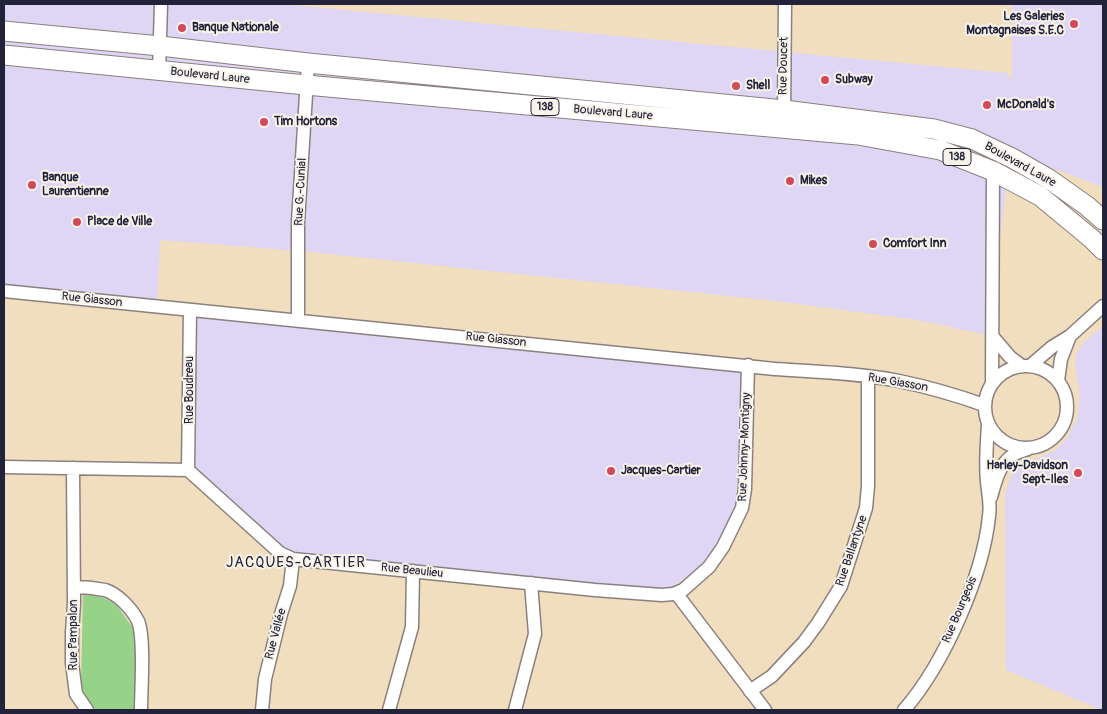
<!DOCTYPE html>
<meta charset="utf-8">
<style>
body{margin:0}
#map{position:relative;width:1107px;height:714px;overflow:hidden;background:#f1debf;font-family:Pangolin,sans-serif}
canvas{display:block}
.frame{position:absolute;inset:0;border:5px solid #22223b;pointer-events:none}
</style>
<div id="map">
<canvas width="1107" height="714"></canvas>
<div class="frame"></div>
</div>
<script>
const ctx = document.querySelector('canvas').getContext('2d');
ctx.lineJoin = 'round';
function fill(path, color) {
  ctx.fillStyle = color;
  ctx.fill(path, 'evenodd');
}
function stroke(path, color, width, dash) {
  ctx.strokeStyle = color;
  ctx.lineWidth = width;
  ctx.lineCap = dash ? 'butt' : 'round';
  ctx.setLineDash(dash || []);
  ctx.stroke(path);
}
function write(font, color, halo, rows, align = 'center') {
  ctx.font = font + ' Pangolin,sans-serif';
  ctx.lineWidth = 4;
  ctx.setLineDash([]);
  ctx.textBaseline = 'middle';
  ctx.strokeStyle = halo;
  ctx.fillStyle = color;
  for (const [text, x, y, turn = 0] of rows) {
    ctx.save();
    ctx.translate(x, y);
    ctx.rotate((+turn || 0) * Math.PI / 180);
    ctx.textAlign = isNaN(turn) ? turn : align;
    if (halo) ctx.strokeText(text, 0, 0);
    ctx.fillText(text, 0, 0);
    ctx.restore();
  }
}
fill(new Path2D(`
 M 4,4 L 281,4 L 1007,73 L 1012,80 L 1012,4 L 1103,4 L 1103,187 L 1011,153 L 987,335 L 918,320 L 776,301 L 300,251 L 160,240 L 157,311 L 4,297 Z
 M 193,313 L 743,371 L 737,503 L 716,550 L 703,564 L 677,584 L 662,591 L 297,556 L 288,552 L 192,468 Z
 M 1103,326 L 1103,710 L 1102,710 L 1006,670 L 1005,494 L 1011,476 L 1020,466 L 1056,450 L 1068,437 L 1077,419 L 1080,395 L 1075,365 L 1077,352 L 1084,342 Z`), '#dfd5f5');
fill(new Path2D(`
 M 83,594 L 95,594 L 110,601 L 118,607 L 135,631 L 136,710 L 96,710 L 91,704 L 81,688 Z`), '#96d287');
const minor = new Path2D(`
 M 159,71 L 161,4
 M 784,116 L 785,4
 M 4,291 L 775,369 C 816,372 858,373 899,381 C 928,387 956,395 984,405
 M 298,320 L 298,222 L 308,63
 M 992,336 L 1010,357 L 1022,366
 M985 407a41 41 0 1 1 82 0a41 41 0 1 1-82 0Z
 M 1030,366 L 1052,347 L 1070,336 L 1103,306
 M 1058,381 L 1061,359 L 1070,336
 M 992,383 L 993,171
 M 4,467 L 188,470 L 280,553 L 293,559 L 595,590 L 662,595 L 673,594 L 683,590 L 709,567 L 723,547 L 742,508 L 745,489 L 748,365
 M 73,468 L 74,603 L 72,633 L 72,663 L 76,694 L 87,710
 M 188,470 L 190,310
 M 991,497 C 995,483 999,464 1013,455 C 1017,452 1023,451 1028,449
 M 74,587 C 84,587 95,588 105,590 C 118,594 132,609 138,621 C 145,637 141,690 141,710
 M 676,593 L 765,710
 M 750,691 L 772,676 L 804,642 L 818,623 L 841,586 L 866,508 L 868,486 L 868,377
 M 262,710 L 265,679 L 281,614 L 290,586 L 293,559
 M 389,710 L 412,627 L 413,571
 M 515,710 L 535,634 L 531,583
 M 904,710 C 944,664 983,576 989,516 C 991,504 988,493 987,482 C 985,463 987,443 988,424`);
const highway = new Path2D(`
 M 4,31 L 160,46 L 308,63 L 784,110 L 934,129 L 972,139 L 1012,158 L 1049,179 L 1087,206 L 1103,220
 M 4,55 L 306,85 L 858,135 L 940,150 L 993,171 L 1040,196 L 1092,239 L 1103,250`);
stroke(minor, '#8a807d', 15);
stroke(highway, '#8a807d', 21);
stroke(minor, '#fff', 12);
stroke(highway, '#fff', 19);
for (const [x, y, r, color] of [
 [1074,24,5,"#d1495b"],
 [182,28,5,"#d1495b"],
 [825,80,5,"#d1495b"],
 [736,86,5,"#d1495b"],
 [987,105,5,"#d1495b"],
 [264,122,5,"#d1495b"],
 [790,181,5,"#d1495b"],
 [32,185,5,"#d1495b"],
 [77,222,5,"#d1495b"],
 [873,244,5,"#d1495b"],
 [611,471,5,"#d1495b"],
 [1078,473,5,"#d1495b"]
]) {
  const dot = new Path2D();
  dot.arc(x, y, r, 0, 2 * Math.PI);
  ctx.fillStyle = color;
  ctx.fill(dot);
  stroke(dot, '#f7f3e8', 2);
}
for (const [x, y, w] of [
 [545,107,28],
 [957,157,28]
]) {
  const box = new Path2D();
  box.roundRect(x - w / 2, y - 8.5, w, 17, 4);
  ctx.fillStyle = '#f7f3e8';
  ctx.fill(box);
  stroke(box, '#22223b', 1);
}
write('bold 11px', '#22223b', null, [
 ["138",545,107],
 ["138",957,157]
]);
write('bold 12px', '#22223b', '#f7f3e8', [
 ["Les Galeries",1064,17,"right"],
 ["Montagnaises S.E.C",1064,31,"right"],
 ["Banque Nationale",192,28],
 ["Subway",835,80],
 ["Shell",746,86],
 ["McDonald's",997,105],
 ["Tim Hortons",274,122],
 ["Banque",42,178],
 ["Laurentienne",42,192],
 ["Mikes",800,181],
 ["Place de Ville",87,222],
 ["Comfort Inn",883,244],
 ["Harley-Davidson",1068,466,"right"],
 ["Sept-Iles",1068,480,"right"],
 ["Jacques-Cartier",621,471]
], 'left');
write('12px', '#22223b', '#f7f3e8', [
 ["Rue Doucet",784,66,-89],
 ["Boulevard Laure",210,76,6],
 ["Boulevard Laure",613,113,5],
 ["Boulevard Laure",1020,165,29],
 ["Rue G.-Cunial",301,192,-87],
 ["Rue Giasson",92,300,6],
 ["Rue Giasson",496,340,6],
 ["Rue Giasson",898,383,10],
 ["Rue Boudreau",190,390,-90],
 ["Rue Johnny-Montigny",745,447,-88],
 ["Rue Ballantyne",852,551,-71],
 ["Rue Beaulieu",412,571,6],
 ["Rue Bourgeois",960,610,-67],
 ["Rue Vallée",276,634,-75],
 ["Rue Pampalon",74,635,-90]
]);
ctx.letterSpacing = '1px';
write('15px', '#22223b', '#f7f3e8', [
 ["JACQUES-CARTIER",296,563]
]);
ctx.letterSpacing = '0px';
</script>
